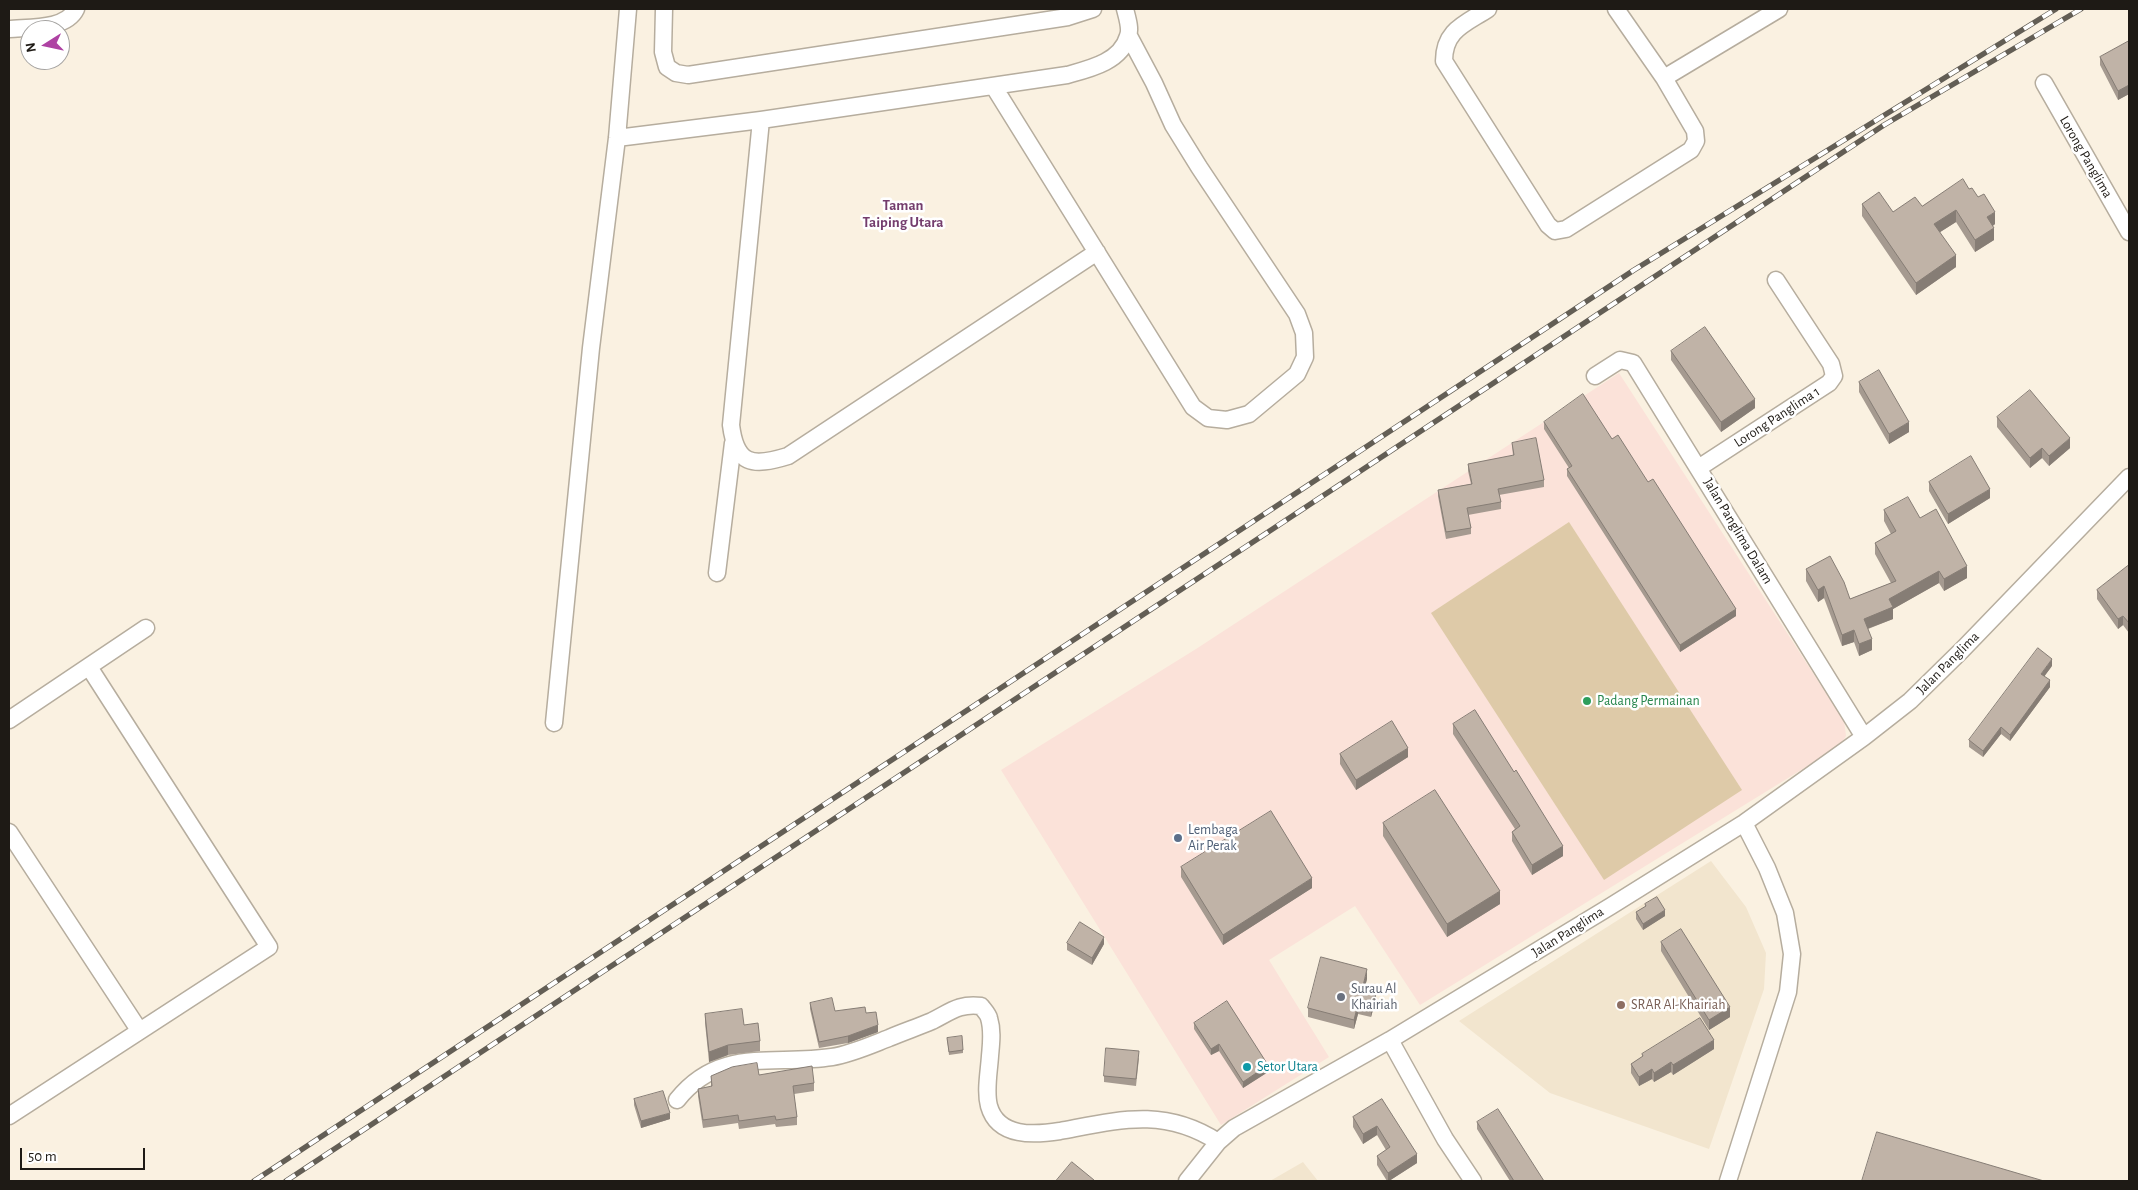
<!DOCTYPE html>
<style>
body{margin:0}
#map{position:relative;width:2138px;height:1190px;overflow:hidden;background:#faf1e1;font-family:"Alegreya Sans",sans-serif}
canvas{display:block}
.frame{position:absolute;inset:0;border:10px solid #1e1a15;pointer-events:none}
.north{position:absolute;left:20px;top:20px;width:50px;height:50px;box-sizing:border-box;background:#fff;border:1px solid #a5a3a1;border-radius:50%;rotate:260deg;font-size:14px;font-weight:700;line-height:20px;text-align:center;color:#1e1a15}
.north::after{content:'';display:block;margin:auto;width:18px;height:22px;background:#ae42a3;clip-path:polygon(50% 0,100% 100%,50% 72%,0 100%)}
.scale{position:absolute;left:20px;top:1148px;width:125px;height:22px;box-sizing:border-box;border:2px solid #1e1a15;border-top:0;padding-left:6px;font-size:15px;line-height:18px;white-space:nowrap;color:#1e1a15;-webkit-text-stroke:4px #fff;paint-order:stroke}
</style>
<div id="map">
<canvas width="2138" height="1190"></canvas>
<div class="frame"></div>
<div class="north">N</div>
<div class="scale">50 m</div>
</div>
<script>
const ctx = document.querySelector('canvas').getContext('2d');
ctx.lineJoin = 'round';
function fill(path, color) {
  ctx.fillStyle = color;
  ctx.fill(path, 'evenodd');
}
function stroke(path, color, width, dash) {
  ctx.strokeStyle = color;
  ctx.lineWidth = width;
  ctx.lineCap = dash ? 'butt' : 'round';
  ctx.setLineDash(dash || []);
  ctx.stroke(path);
}
function write(font, color, halo, rows, align = 'center') {
  ctx.font = font + ' "Alegreya Sans",sans-serif';
  ctx.lineWidth = 5;
  ctx.setLineDash([]);
  ctx.textBaseline = 'middle';
  ctx.strokeStyle = halo;
  ctx.fillStyle = color;
  for (const [text, x, y, turn = 0] of rows) {
    ctx.save();
    ctx.translate(x, y);
    ctx.rotate((+turn || 0) * Math.PI / 180);
    ctx.textAlign = isNaN(turn) ? turn : align;
    if (halo) ctx.strokeText(text, 0, 0);
    ctx.fillText(text, 0, 0);
    ctx.restore();
  }
}
fill(new Path2D(`
 M 1619,373 L 1844,721 L 1846,736 L 1840,746 L 1420,1005 L 1355,906 L 1269,960 L 1329,1057 L 1221,1125 L 1001,770 L 1196,649 Z`), '#fbe2d9');
fill(new Path2D(`
 M 1711,861 L 1746,907 L 1766,953 L 1764,989 L 1709,1149 L 1550,1093 L 1459,1021 Z
 M 1303,1162 L 1318,1181 L 1270,1181 Z`), '#f2e5ce');
fill(new Path2D(`
 M 1569,522 L 1742,790 L 1604,880 L 1431,613 Z`), '#decaa8');
const minor = new Path2D(`
 M 664,9 L 663,52 L 667,67 L 676,73 L 688,75 L 1068,17 L 1093,9
 M 1488,9 C 1465,24 1444,30 1444,61 L 1548,225 L 1555,231 L 1566,229 L 1691,150 L 1696,141 L 1695,131 L 1664,78 L 1616,9
 M 9,29 C 28,27 66,30 76,9
 M 1664,78 L 1779,9
 M 2044,83 L 2129,232
 M 994,87 L 1193,407 L 1208,418 L 1227,420 L 1249,414 L 1297,374 L 1305,357 L 1304,333 L 1297,314 L 1199,167 L 1173,125 L 1154,83 L 1129,36
 M 761,120 L 731,425 C 736,465 752,467 788,456 L 1097,252
 M 617,138 L 761,120 L 1067,75 C 1089,69 1121,62 1128,36 C 1131,29 1127,17 1125,9
 M 1595,376 L 1620,360 L 1633,363 L 1864,737
 M 1700,467 L 1829,383 L 1834,376 L 1831,364 L 1776,280
 M 717,573 L 733,443
 M 9,720 L 146,628
 M 554,723 L 591,348 L 617,138 L 628,9
 M 9,832 L 139,1030
 M 1390,1040 L 1445,1139 L 1473,1181
 M 677,1100 C 720,1046 773,1066 832,1057 C 851,1054 871,1045 889,1038 C 903,1032 918,1027 932,1021 C 950,1012 960,1003 981,1006 C 984,1010 988,1014 989,1018 C 993,1031 991,1044 990,1056 C 989,1072 985,1091 989,1106 C 998,1138 1035,1135 1060,1131 C 1119,1120 1164,1107 1218,1142
 M 9,1116 L 269,947 L 89,667
 M 1187,1181 L 1218,1142 L 1234,1128 L 1390,1040 L 1611,906 L 1744,823 L 1864,737 L 1910,701 L 1962,650 L 2129,477
 M 1728,1181 L 1788,992 L 1792,954 L 1785,913 L 1767,868 L 1744,823`);
stroke(minor, '#b6ad9e', 19);
stroke(minor, '#fff', 16);
const rail = new Path2D(`
 M 254,1181 L 1634,270 L 2056,9
 M 286,1181 L 1884,125 L 2081,9`);
stroke(rail, '#635e55', 5.5);
stroke(rail, '#fff', 4, [11]);
fill(new Path2D(`
 M 2129,41 L 2129,94 L 2118,100 L 2100,65 L 2100,57 Z
 M 1969,189 L 1995,224 L 1993,226 L 1994,240 L 1975,252 L 1956,222 L 1940,232 L 1956,267 L 1916,295 L 1862,216 L 1862,204 L 1893,212 L 1922,206 Z
 M 1671,351 L 1755,408 L 1721,432 L 1671,360 Z
 M 1859,382 L 1909,432 L 1889,444 L 1859,392 Z
 M 1997,417 L 2070,448 L 2049,466 L 2042,458 L 2030,468 L 1997,427 Z
 M 1544,422 L 1612,439 L 1736,616 L 1680,652 L 1567,476 L 1567,469 L 1569,468 L 1544,429 Z
 M 1512,443 L 1544,480 L 1544,487 L 1499,495 L 1501,502 L 1501,509 L 1468,515 L 1471,528 L 1471,534 L 1446,539 L 1438,496 L 1438,490 L 1471,484 L 1468,471 L 1468,464 L 1513,456 Z
 M 1929,482 L 1990,498 L 1948,524 L 1929,491 Z
 M 1884,510 L 1920,518 L 1967,578 L 1944,591 L 1939,583 L 1893,609 L 1893,619 L 1868,629 L 1872,650 L 1859,656 L 1854,642 L 1842,646 L 1824,598 L 1818,602 L 1806,581 L 1806,569 L 1850,599 L 1891,583 L 1875,554 L 1875,543 L 1891,534 L 1884,521 Z
 M 2129,565 L 2129,633 L 2123,625 L 2118,629 L 2097,599 L 2097,590 Z
 M 2052,666 L 2044,676 L 2050,687 L 2010,741 L 2001,734 L 1983,757 L 1969,747 L 1969,740 Z
 M 1453,724 L 1563,856 L 1532,875 L 1512,841 L 1512,832 L 1515,829 L 1453,734 Z
 M 1340,754 L 1408,757 L 1356,790 L 1340,764 Z
 M 1383,823 L 1500,904 L 1447,937 L 1383,836 Z
 M 1181,867 L 1312,888 L 1223,945 L 1181,877 Z
 M 1645,904 L 1665,916 L 1643,930 L 1636,919 L 1636,912 L 1645,907 Z
 M 1661,942 L 1730,1017 L 1709,1030 L 1661,951 Z
 M 1067,943 L 1104,944 L 1092,965 L 1067,950 Z
 M 1367,979 L 1365,986 L 1376,999 L 1371,1017 L 1358,1014 L 1354,1029 L 1308,1017 L 1308,1008 Z
 M 810,1003 L 835,1011 L 866,1013 L 878,1032 L 848,1043 L 819,1048 L 810,1009 Z
 M 705,1014 L 744,1025 L 760,1041 L 760,1051 L 728,1055 L 709,1062 L 705,1023 Z
 M 1194,1023 L 1268,1072 L 1243,1088 L 1219,1051 L 1211,1055 L 1194,1029 Z
 M 947,1038 L 963,1050 L 963,1053 L 949,1055 Z
 M 1714,1049 L 1673,1075 L 1671,1072 L 1654,1082 L 1652,1079 L 1639,1086 L 1631,1073 L 1631,1064 L 1642,1057 L 1642,1054 Z
 M 1139,1058 L 1136,1086 L 1104,1082 L 1104,1076 Z
 M 759,1075 L 814,1083 L 814,1091 L 794,1094 L 797,1117 L 797,1125 L 776,1127 L 775,1124 L 739,1129 L 738,1123 L 703,1128 L 698,1096 L 698,1089 L 711,1087 L 711,1076 Z
 M 634,1099 L 670,1119 L 641,1128 L 634,1105 Z
 M 1382,1099 L 1417,1163 L 1389,1181 L 1387,1181 L 1377,1165 L 1377,1156 L 1386,1150 L 1377,1135 L 1363,1144 L 1353,1127 L 1353,1117 Z
 M 1477,1122 L 1544,1181 L 1510,1181 L 1477,1129 Z`), '#a59a90');
fill(new Path2D(`
 M 2129,85 L 2129,94 L 2118,100 L 2118,91 Z
 M 1956,210 L 1956,222 L 1934,236 L 1934,224 Z
 M 1995,212 L 1995,224 L 1987,229 L 1987,217 Z
 M 1994,228 L 1994,240 L 1975,252 L 1975,240 Z
 M 1956,255 L 1956,267 L 1916,295 L 1916,283 Z
 M 1755,399 L 1755,408 L 1721,432 L 1721,422 Z
 M 1909,422 L 1909,432 L 1889,444 L 1889,434 Z
 M 2070,438 L 2070,448 L 2049,466 L 2049,456 Z
 M 2042,448 L 2042,458 L 2030,468 L 2030,458 Z
 M 1990,489 L 1990,498 L 1948,524 L 1948,514 Z
 M 1967,566 L 1967,578 L 1944,591 L 1944,579 Z
 M 1939,571 L 1939,583 L 1893,609 L 1893,619 L 1864,630 L 1864,619 L 1889,599 Z
 M 1824,586 L 1824,598 L 1818,602 L 1818,590 Z
 M 1736,609 L 1736,616 L 1680,652 L 1680,645 Z
 M 2123,616 L 2123,625 L 2118,629 L 2118,619 Z
 M 1854,630 L 1854,642 L 1842,646 L 1842,635 Z
 M 1872,639 L 1872,650 L 1859,656 L 1859,644 Z
 M 2052,659 L 2052,666 L 2041,681 L 2041,674 Z
 M 2050,680 L 2050,687 L 2010,741 L 2010,735 Z
 M 2001,727 L 2001,734 L 1983,757 L 1983,751 Z
 M 1408,748 L 1408,757 L 1356,790 L 1356,780 Z
 M 1563,846 L 1563,856 L 1532,875 L 1532,865 Z
 M 1312,878 L 1312,888 L 1223,945 L 1223,935 Z
 M 1500,891 L 1500,904 L 1447,937 L 1447,924 Z
 M 1665,910 L 1665,916 L 1643,930 L 1643,924 Z
 M 1104,937 L 1104,944 L 1092,965 L 1092,958 Z
 M 1367,969 L 1367,979 L 1363,995 L 1363,986 Z
 M 1376,989 L 1376,999 L 1371,1017 L 1371,1007 Z
 M 1358,1004 L 1358,1014 L 1354,1029 L 1354,1020 Z
 M 1730,1007 L 1730,1017 L 1709,1030 L 1709,1020 Z
 M 878,1025 L 878,1032 L 848,1043 L 848,1036 Z
 M 1714,1040 L 1714,1049 L 1673,1075 L 1673,1065 Z
 M 1219,1044 L 1219,1051 L 1211,1055 L 1211,1049 Z
 M 728,1045 L 728,1055 L 709,1062 L 709,1052 Z
 M 1671,1062 L 1671,1072 L 1654,1082 L 1654,1073 Z
 M 1268,1065 L 1268,1072 L 1243,1088 L 1243,1082 Z
 M 1652,1069 L 1652,1079 L 1639,1086 L 1639,1077 Z
 M 670,1113 L 670,1119 L 641,1128 L 641,1121 Z
 M 1377,1126 L 1377,1135 L 1363,1144 L 1363,1134 Z
 M 1417,1154 L 1417,1163 L 1389,1181 L 1388,1181 L 1388,1173 Z`), '#867d75');
const building = new Path2D(`
 M 2129,41 L 2129,85 L 2118,91 L 2100,57 Z
 M 1963,179 L 1969,189 L 1972,188 L 1978,197 L 1984,194 L 1995,212 L 1987,217 L 1994,228 L 1975,240 L 1956,210 L 1934,224 L 1956,255 L 1916,283 L 1862,204 L 1879,192 L 1893,212 L 1915,197 L 1922,206 Z
 M 1705,327 L 1755,399 L 1721,422 L 1671,351 Z
 M 1879,370 L 1909,422 L 1889,434 L 1859,382 Z
 M 2030,390 L 2070,438 L 2049,456 L 2042,448 L 2030,458 L 1997,417 Z
 M 1583,394 L 1612,439 L 1618,435 L 1648,482 L 1653,479 L 1736,609 L 1680,645 L 1567,469 L 1572,466 L 1544,422 Z
 M 1536,438 L 1544,480 L 1498,489 L 1501,502 L 1467,508 L 1471,528 L 1446,532 L 1438,490 L 1472,484 L 1468,464 L 1514,455 L 1512,443 Z
 M 1971,456 L 1990,489 L 1948,514 L 1929,482 Z
 M 1908,497 L 1920,518 L 1936,509 L 1967,566 L 1944,579 L 1939,571 L 1889,599 L 1893,607 L 1864,619 L 1872,639 L 1859,644 L 1854,630 L 1842,635 L 1824,586 L 1818,590 L 1806,569 L 1830,556 L 1844,582 L 1850,599 L 1896,581 L 1875,543 L 1896,531 L 1884,510 Z
 M 2129,565 L 2129,623 L 2123,616 L 2118,619 L 2097,590 Z
 M 2038,648 L 2052,659 L 2041,674 L 2050,680 L 2010,735 L 2001,727 L 1983,751 L 1969,740 Z
 M 1475,710 L 1514,772 L 1516,770 L 1563,846 L 1532,865 L 1512,832 L 1520,826 L 1453,724 Z
 M 1392,721 L 1408,748 L 1356,780 L 1340,754 Z
 M 1435,790 L 1500,891 L 1447,924 L 1383,823 Z
 M 1271,811 L 1312,878 L 1223,935 L 1181,867 Z
 M 1657,897 L 1665,910 L 1643,924 L 1636,912 L 1646,906 L 1645,904 Z
 M 1080,922 L 1104,937 L 1092,958 L 1067,943 Z
 M 1681,929 L 1730,1007 L 1709,1020 L 1661,942 Z
 M 1321,957 L 1367,969 L 1363,986 L 1376,989 L 1371,1007 L 1358,1004 L 1354,1020 L 1308,1008 Z
 M 832,998 L 835,1011 L 865,1007 L 866,1013 L 876,1012 L 878,1025 L 848,1036 L 819,1042 L 810,1003 Z
 M 1227,1001 L 1268,1065 L 1243,1082 L 1219,1044 L 1211,1049 L 1194,1023 Z
 M 742,1009 L 744,1025 L 758,1023 L 760,1041 L 728,1045 L 709,1052 L 705,1014 Z
 M 1700,1018 L 1714,1040 L 1673,1065 L 1671,1062 L 1654,1073 L 1652,1069 L 1639,1077 L 1631,1064 L 1643,1056 L 1642,1054 Z
 M 962,1036 L 963,1050 L 949,1052 L 947,1038 Z
 M 1106,1048 L 1139,1051 L 1136,1079 L 1104,1076 Z
 M 757,1063 L 759,1075 L 812,1066 L 814,1083 L 793,1086 L 797,1117 L 776,1120 L 775,1116 L 739,1121 L 738,1115 L 703,1120 L 698,1089 L 712,1086 L 711,1076 L 732,1067 Z
 M 663,1091 L 670,1113 L 641,1121 L 634,1099 Z
 M 1382,1099 L 1417,1154 L 1388,1173 L 1377,1156 L 1390,1147 L 1377,1126 L 1363,1134 L 1353,1117 Z
 M 1498,1109 L 1544,1181 L 1514,1181 L 1477,1122 Z
 M 1877,1132 L 2044,1181 L 1862,1181 Z
 M 1072,1162 L 1094,1180 L 1093,1181 L 1056,1181 Z`);
fill(building, '#c0b3a7');
stroke(building, '#867d75', 1);
for (const [x, y, r, color] of [
 [1587,701,5,"#2e9e5b"],
 [1178,838,5,"#5c6f8a"],
 [1341,997,5,"#6b7280"],
 [1621,1005,5,"#8d6e63"],
 [1247,1067,5,"#0f9aa8"]
]) {
  const dot = new Path2D();
  dot.arc(x, y, r, 0, 2 * Math.PI);
  ctx.fillStyle = color;
  ctx.fill(dot);
  stroke(dot, '#fff', 2);
}
write('14px', '#1e1a15', '#fff', [
 ["Lorong Panglima",2086,157,60],
 ["Lorong Panglima 1",1777,417,-33],
 ["Jalan Panglima Dalam",1738,531,59],
 ["Jalan Panglima",1948,663,-45],
 ["Jalan Panglima",1568,932,-32]
]);
write('14px', '#27864d', '#fff', [
 ["Padang Permainan",1597,701]
], 'left');
write('14px', '#4e5e75', '#fff', [
 ["Lembaga",1188,830],
 ["Air Perak",1188,846]
], 'left');
write('14px', '#5b616d', '#fff', [
 ["Surau Al",1351,989],
 ["Khairiah",1351,1005]
], 'left');
write('14px', '#785e54', '#fff', [
 ["SRAR Al-Khairiah",1631,1005]
], 'left');
write('14px', '#0d838f', '#fff', [
 ["Setor Utara",1257,1067]
], 'left');
write('bold 15px', '#743d6d', '#fff', [
 ["Taman",903,205],
 ["Taiping Utara",903,222]
]);
</script>
